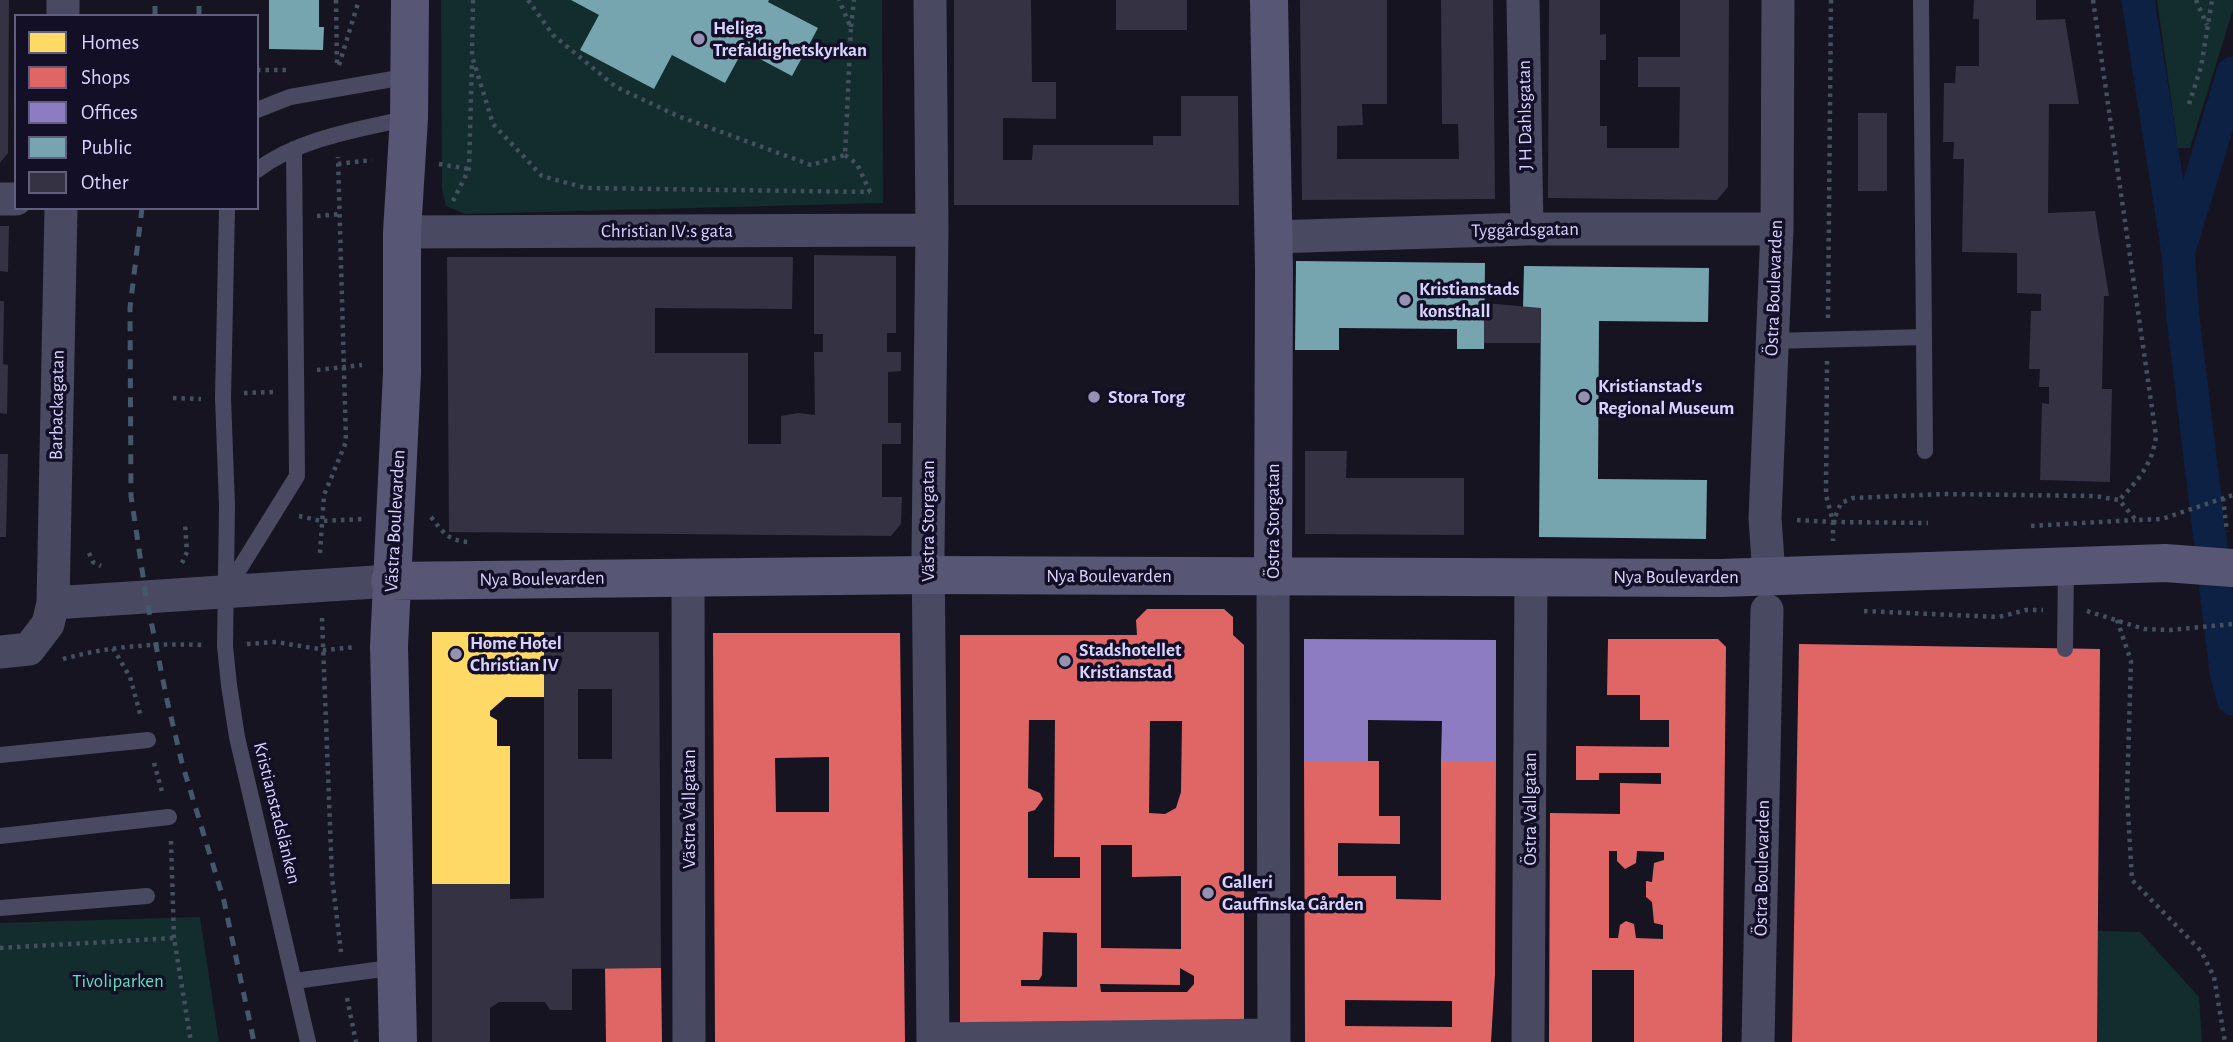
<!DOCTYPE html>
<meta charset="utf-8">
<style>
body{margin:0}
#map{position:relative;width:2233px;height:1042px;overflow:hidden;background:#161421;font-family:"Alegreya Sans",sans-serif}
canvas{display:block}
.legend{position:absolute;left:14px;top:14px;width:245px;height:196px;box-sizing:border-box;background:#130f26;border:2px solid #625e7d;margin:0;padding:9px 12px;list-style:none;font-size:21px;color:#d9d4ff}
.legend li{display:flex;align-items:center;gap:14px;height:35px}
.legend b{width:35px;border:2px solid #625e7d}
</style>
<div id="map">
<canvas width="2233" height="1042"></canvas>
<ul class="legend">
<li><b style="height:19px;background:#ffd966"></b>Homes</li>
<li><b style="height:19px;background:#e06666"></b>Shops</li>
<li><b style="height:19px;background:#8e7cc3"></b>Offices</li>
<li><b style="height:19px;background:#76a5af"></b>Public</li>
<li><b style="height:19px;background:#343243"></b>Other</li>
</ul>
</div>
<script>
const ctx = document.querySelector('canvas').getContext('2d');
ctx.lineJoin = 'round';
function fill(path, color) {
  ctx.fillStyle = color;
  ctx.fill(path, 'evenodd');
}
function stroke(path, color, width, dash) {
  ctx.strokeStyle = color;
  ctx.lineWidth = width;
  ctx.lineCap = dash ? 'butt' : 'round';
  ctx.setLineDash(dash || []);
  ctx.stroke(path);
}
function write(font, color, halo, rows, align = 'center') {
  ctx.font = font + ' "Alegreya Sans",sans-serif';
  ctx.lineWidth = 7;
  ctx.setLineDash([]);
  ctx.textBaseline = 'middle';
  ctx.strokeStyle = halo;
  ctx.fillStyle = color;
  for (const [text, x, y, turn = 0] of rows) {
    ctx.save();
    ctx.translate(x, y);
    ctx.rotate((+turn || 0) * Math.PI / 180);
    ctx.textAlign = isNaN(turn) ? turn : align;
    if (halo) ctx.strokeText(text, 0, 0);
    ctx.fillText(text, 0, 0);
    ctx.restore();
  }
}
fill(new Path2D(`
 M 441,0 L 882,0 L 883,203 L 465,214 L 446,206 L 442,189 Z
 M 2157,0 L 2233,0 L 2233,10 L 2190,148 L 2178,148 Z
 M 200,917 L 219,1042 L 0,1042 L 0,923 Z
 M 2097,931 L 2140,932 L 2199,997 L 2202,1042 L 2097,1042 Z`), '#132c2d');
fill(new Path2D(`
 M 432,632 L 544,632 L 544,697 L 506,697 L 490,711 L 490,716 L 497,720 L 497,746 L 510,746 L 510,884 L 432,884 Z`), '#ffd966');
fill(new Path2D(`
 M 1147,609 L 1224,609 L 1233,617 L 1233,635 L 1244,645 L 1244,1024 L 960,1024 L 960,635 L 1137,635 L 1136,620 ZM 1029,720 L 1055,720 L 1054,857 L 1080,857 L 1080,878 L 1028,878 L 1028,812 L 1035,810 L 1043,799 L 1040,793 L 1028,788 ZM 1150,721 L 1182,721 L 1181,792 L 1176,808 L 1165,814 L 1149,813 ZM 1101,845 L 1132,845 L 1132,877 L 1181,876 L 1181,949 L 1101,948 ZM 1043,932 L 1077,933 L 1077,987 L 1021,986 L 1021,980 L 1039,980 L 1042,975 ZM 1180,968 L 1194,976 L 1194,984 L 1187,992 L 1101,992 L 1100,984 L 1180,985 Z
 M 713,633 L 900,633 L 905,1042 L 715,1042 ZM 829,757 L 829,812 L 776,812 L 775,758 Z
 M 1608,639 L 1718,639 L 1726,647 L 1722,1042 L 1634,1042 L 1634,970 L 1592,970 L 1592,1042 L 1549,1042 L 1550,813 L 1620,814 L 1620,783 L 1661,784 L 1661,773 L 1599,773 L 1599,780 L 1576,780 L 1576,746 L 1669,747 L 1669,720 L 1640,720 L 1640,695 L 1607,695 ZM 1609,851 L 1617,851 L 1617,861 L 1625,869 L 1636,863 L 1637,851 L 1664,852 L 1664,860 L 1654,863 L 1652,882 L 1646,881 L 1646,897 L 1652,902 L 1654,923 L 1663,925 L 1663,939 L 1636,938 L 1634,924 L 1626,921 L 1620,925 L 1618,938 L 1609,938 Z
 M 1799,644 L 2100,649 L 2097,1042 L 1792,1042 Z
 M 1304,761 L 1379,761 L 1379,816 L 1400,816 L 1400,844 L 1338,843 L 1338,876 L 1396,876 L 1396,899 L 1441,900 L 1441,761 L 1496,761 L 1495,974 L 1491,1042 L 1305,1042 ZM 1345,1000 L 1452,1001 L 1452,1027 L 1345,1026 Z
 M 605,968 L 661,968 L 662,1042 L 606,1042 Z`), '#e06666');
fill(new Path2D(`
 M 1304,639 L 1496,640 L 1496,761 L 1441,761 L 1442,721 L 1368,720 L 1368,761 L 1304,761 Z`), '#8e7cc3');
fill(new Path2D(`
 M 269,0 L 319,0 L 319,27 L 324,27 L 323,50 L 269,49 Z
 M 571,0 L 769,0 L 768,2 L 818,28 L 792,76 L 743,50 L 725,83 L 672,55 L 654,89 L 580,50 L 599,15 Z
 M 1296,261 L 1485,263 L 1484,349 L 1457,349 L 1457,329 L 1339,328 L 1339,350 L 1295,350 Z
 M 1524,266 L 1709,268 L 1708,322 L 1599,321 L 1598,479 L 1707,480 L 1706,539 L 1539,537 L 1541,308 L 1523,308 Z`), '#76a5af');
stroke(new Path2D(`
 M 2138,0 L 2178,253 L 2183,317 L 2226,671 L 2233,699
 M 2181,244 L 2233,73`), '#0d2144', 33);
fill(new Path2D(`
 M 0,0 L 9,0 L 8,153 L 0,163 Z
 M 954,0 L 1031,0 L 1032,82 L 1056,82 L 1056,119 L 1003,118 L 1003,160 L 1032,160 L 1033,145 L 1153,145 L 1153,136 L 1181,136 L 1181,96 L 1238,96 L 1239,205 L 954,205 Z
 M 1116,0 L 1187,0 L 1187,30 L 1116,30 Z
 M 1300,0 L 1387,0 L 1387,104 L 1362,104 L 1363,125 L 1337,126 L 1337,159 L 1459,159 L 1458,124 L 1442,124 L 1441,0 L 1493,0 L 1495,199 L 1302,200 Z
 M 1549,0 L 1600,0 L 1600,35 L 1606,34 L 1606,60 L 1600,60 L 1600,126 L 1607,126 L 1607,148 L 1679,148 L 1680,87 L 1638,87 L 1638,57 L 1680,57 L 1680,0 L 1729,0 L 1728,187 L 1717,200 L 1548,198 Z
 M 1974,0 L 2036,0 L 2036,20 L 2065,19 L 2079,104 L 2049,104 L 2048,213 L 2095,211 L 2109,296 L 2104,296 L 2102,389 L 2112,389 L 2110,482 L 2040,480 L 2042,403 L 2049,404 L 2049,387 L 2039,387 L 2040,369 L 2029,369 L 2031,311 L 2041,311 L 2041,294 L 2017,293 L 2017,253 L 1962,252 L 1964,159 L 1953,159 L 1954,142 L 1943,142 L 1944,83 L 1955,83 L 1956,66 L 1979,66 L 1979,19 L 1973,19 Z
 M 1858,113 L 1887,113 L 1887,191 L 1858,191 Z
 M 0,226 L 9,226 L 8,272 L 0,271 Z
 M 814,255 L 896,256 L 896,333 L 887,333 L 887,352 L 901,352 L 901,371 L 888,372 L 888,423 L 901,423 L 901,444 L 882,444 L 882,497 L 902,497 L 901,524 L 891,536 L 449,532 L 447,257 L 793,257 L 792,309 L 655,308 L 655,353 L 748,353 L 748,444 L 781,444 L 781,416 L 798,413 L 815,415 L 814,352 L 823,352 L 823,334 L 814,334 Z
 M 0,301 L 4,301 L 3,364 L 8,365 L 7,414 L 0,413 Z
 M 1484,303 L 1541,308 L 1540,343 L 1484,343 Z
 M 1305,451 L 1347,451 L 1346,478 L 1464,478 L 1464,535 L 1305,534 Z
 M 0,454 L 8,454 L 6,537 L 0,537 Z
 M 544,632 L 659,632 L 661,968 L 572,969 L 572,1010 L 550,1010 L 545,1002 L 499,1002 L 490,1008 L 490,1042 L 432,1042 L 432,884 L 510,884 L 510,899 L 544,898 ZM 578,689 L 612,689 L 612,759 L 578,759 Z`), '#343243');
stroke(new Path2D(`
 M 336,0 L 337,66
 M 473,0 L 472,56 L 493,124 L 542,176 L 586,188 L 870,192
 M 528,0 L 553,35 L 616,87 L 678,116 L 811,165 L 845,155 L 851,28 L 839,0
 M 2093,0 L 2156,436 C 2153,463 2138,481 2119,500
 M 2196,0 L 2207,25
 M 851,27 L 854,0
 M 339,65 L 359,0
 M 257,70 L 291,70
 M 2189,104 L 2201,67 L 2212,0
 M 845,155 L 857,164 L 871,194
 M 338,164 L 372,160
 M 439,164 L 469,169
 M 453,201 L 469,169 L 472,60
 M 317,216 L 339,214
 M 1828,318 L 1831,0
 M 1827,361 L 1826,495 L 1833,522 L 1833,541
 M 317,370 L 362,365
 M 244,393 L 274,392
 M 173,398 L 201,399
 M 2223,498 L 2227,532
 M 299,516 L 321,521 L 363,519
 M 431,517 C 442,530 446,541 469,542
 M 1797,520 L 1833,522 L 1841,503 L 1853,498 L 1943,494 L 2095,496 L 2119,500 L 2136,520 L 2162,519 L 2233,495
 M 1833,522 L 1928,523
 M 2031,526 L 2135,520
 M 89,553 L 93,562 L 101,566
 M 320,553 L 324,495 L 346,442 L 338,157
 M 182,563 L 187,552 L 185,524
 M 1864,611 L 1999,617 L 2026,610 L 2043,610
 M 2087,611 L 2144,629 L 2170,630 L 2233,624
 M 322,618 L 332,877 L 341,952
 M 2117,620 L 2131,661 L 2127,795 L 2132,880 L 2201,951 L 2214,977 L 2225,1042
 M 247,644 L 276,642 L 325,650 L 356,647
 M 113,648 L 130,677 L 141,717
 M 63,659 C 110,646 155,643 203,645
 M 154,763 L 163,795
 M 171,841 L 174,938
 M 0,948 L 174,938 L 191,1042
 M 347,998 L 356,1042`), '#44505f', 4.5, [3.5, 5]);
stroke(new Path2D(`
 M 1921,0 L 1925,451
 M 257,110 L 290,97 L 410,76
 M 257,170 C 300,138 357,130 409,118
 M 227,208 L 223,398 L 227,506 L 225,646 L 229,685 L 237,737 L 308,1042
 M 1772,341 L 1924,337
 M 227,589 L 297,476 L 294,149
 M 2065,649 L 2066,567
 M 0,755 L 148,740
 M 0,836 L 169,817
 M 0,908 L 147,896
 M 295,981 L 397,967`), '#4a4962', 16);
stroke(new Path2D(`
 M 930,0 L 932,230 L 928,552 L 933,1042
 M 1523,0 L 1527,229
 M 63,16 L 63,0
 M 0,199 L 16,199
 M 402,232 L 932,230
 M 1273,237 L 1527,229 L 1777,229
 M 1769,576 L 1765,518 L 1777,229 L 1778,0
 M 688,577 L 689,1042
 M 1273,577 L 1274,1042
 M 53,603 L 390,581
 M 0,652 L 29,649 L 48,624 L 53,603 L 61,208
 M 933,1039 L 1274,1035
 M 1528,1042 L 1531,577
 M 1758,1042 L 1767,610`), '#4a4962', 33);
stroke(new Path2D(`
 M 1269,0 L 1274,269 L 1273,577
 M 390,581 L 928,575 L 1721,578 L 2165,563 L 2233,568
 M 398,1042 L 389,646 L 402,373 L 402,232 L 409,118 L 410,0`), '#575674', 38);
stroke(new Path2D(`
 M 155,16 L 155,0
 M 199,16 L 199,0
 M 142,208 L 130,308 L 131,496 L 146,596 L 167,700 L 182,763 L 224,901 L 254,1042`), '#43596b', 5, [10, 9]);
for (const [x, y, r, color] of [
 [699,39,7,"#9591b1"],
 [1405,300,7,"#9591b1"],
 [1094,397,7,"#9591b1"],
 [1584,397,7,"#9591b1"],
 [456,654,7,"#9591b1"],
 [1065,661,7,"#9591b1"],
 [1208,893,7,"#9591b1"]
]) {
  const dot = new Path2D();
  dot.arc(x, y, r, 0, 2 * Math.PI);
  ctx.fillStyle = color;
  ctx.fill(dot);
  stroke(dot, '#130f26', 2.5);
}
write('bold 19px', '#d9d4ff', '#130f26', [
 ["Heliga",713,28],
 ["Trefaldighetskyrkan",713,50],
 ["Kristianstads",1419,289],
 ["konsthall",1419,311],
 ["Kristianstad's",1598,386],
 ["Regional Museum",1598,408],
 ["Stora Torg",1108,397],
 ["Home Hotel",470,643],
 ["Christian IV",470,665],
 ["Stadshotellet",1079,650],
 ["Kristianstad",1079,672],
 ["Galleri",1222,882],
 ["Gauffinska Gården",1222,904]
], 'left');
write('19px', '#d9d4ff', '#130f26', [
 ["J H Dahlsgatan",1525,115,-91],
 ["Tyggårdsgatan",1525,230,-1],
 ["Christian IV:s gata",667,231],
 ["Östra Boulevarden",1774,288,-88],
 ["Barbackagatan",57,405,-89],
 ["Västra Boulevarden",395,521,-87],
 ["Västra Storgatan",928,521,-90],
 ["Östra Storgatan",1273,521,-90],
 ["Nya Boulevarden",1109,576],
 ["Nya Boulevarden",1676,577],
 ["Nya Boulevarden",542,579,-1],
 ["Västra Vallgatan",689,809,-90],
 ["Östra Vallgatan",1530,809,-90],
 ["Kristianstadslänken",277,813,76],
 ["Östra Boulevarden",1762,868,-89]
]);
write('19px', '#5fe0c0', '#130f26', [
 ["Tivoliparken",118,981]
]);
</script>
